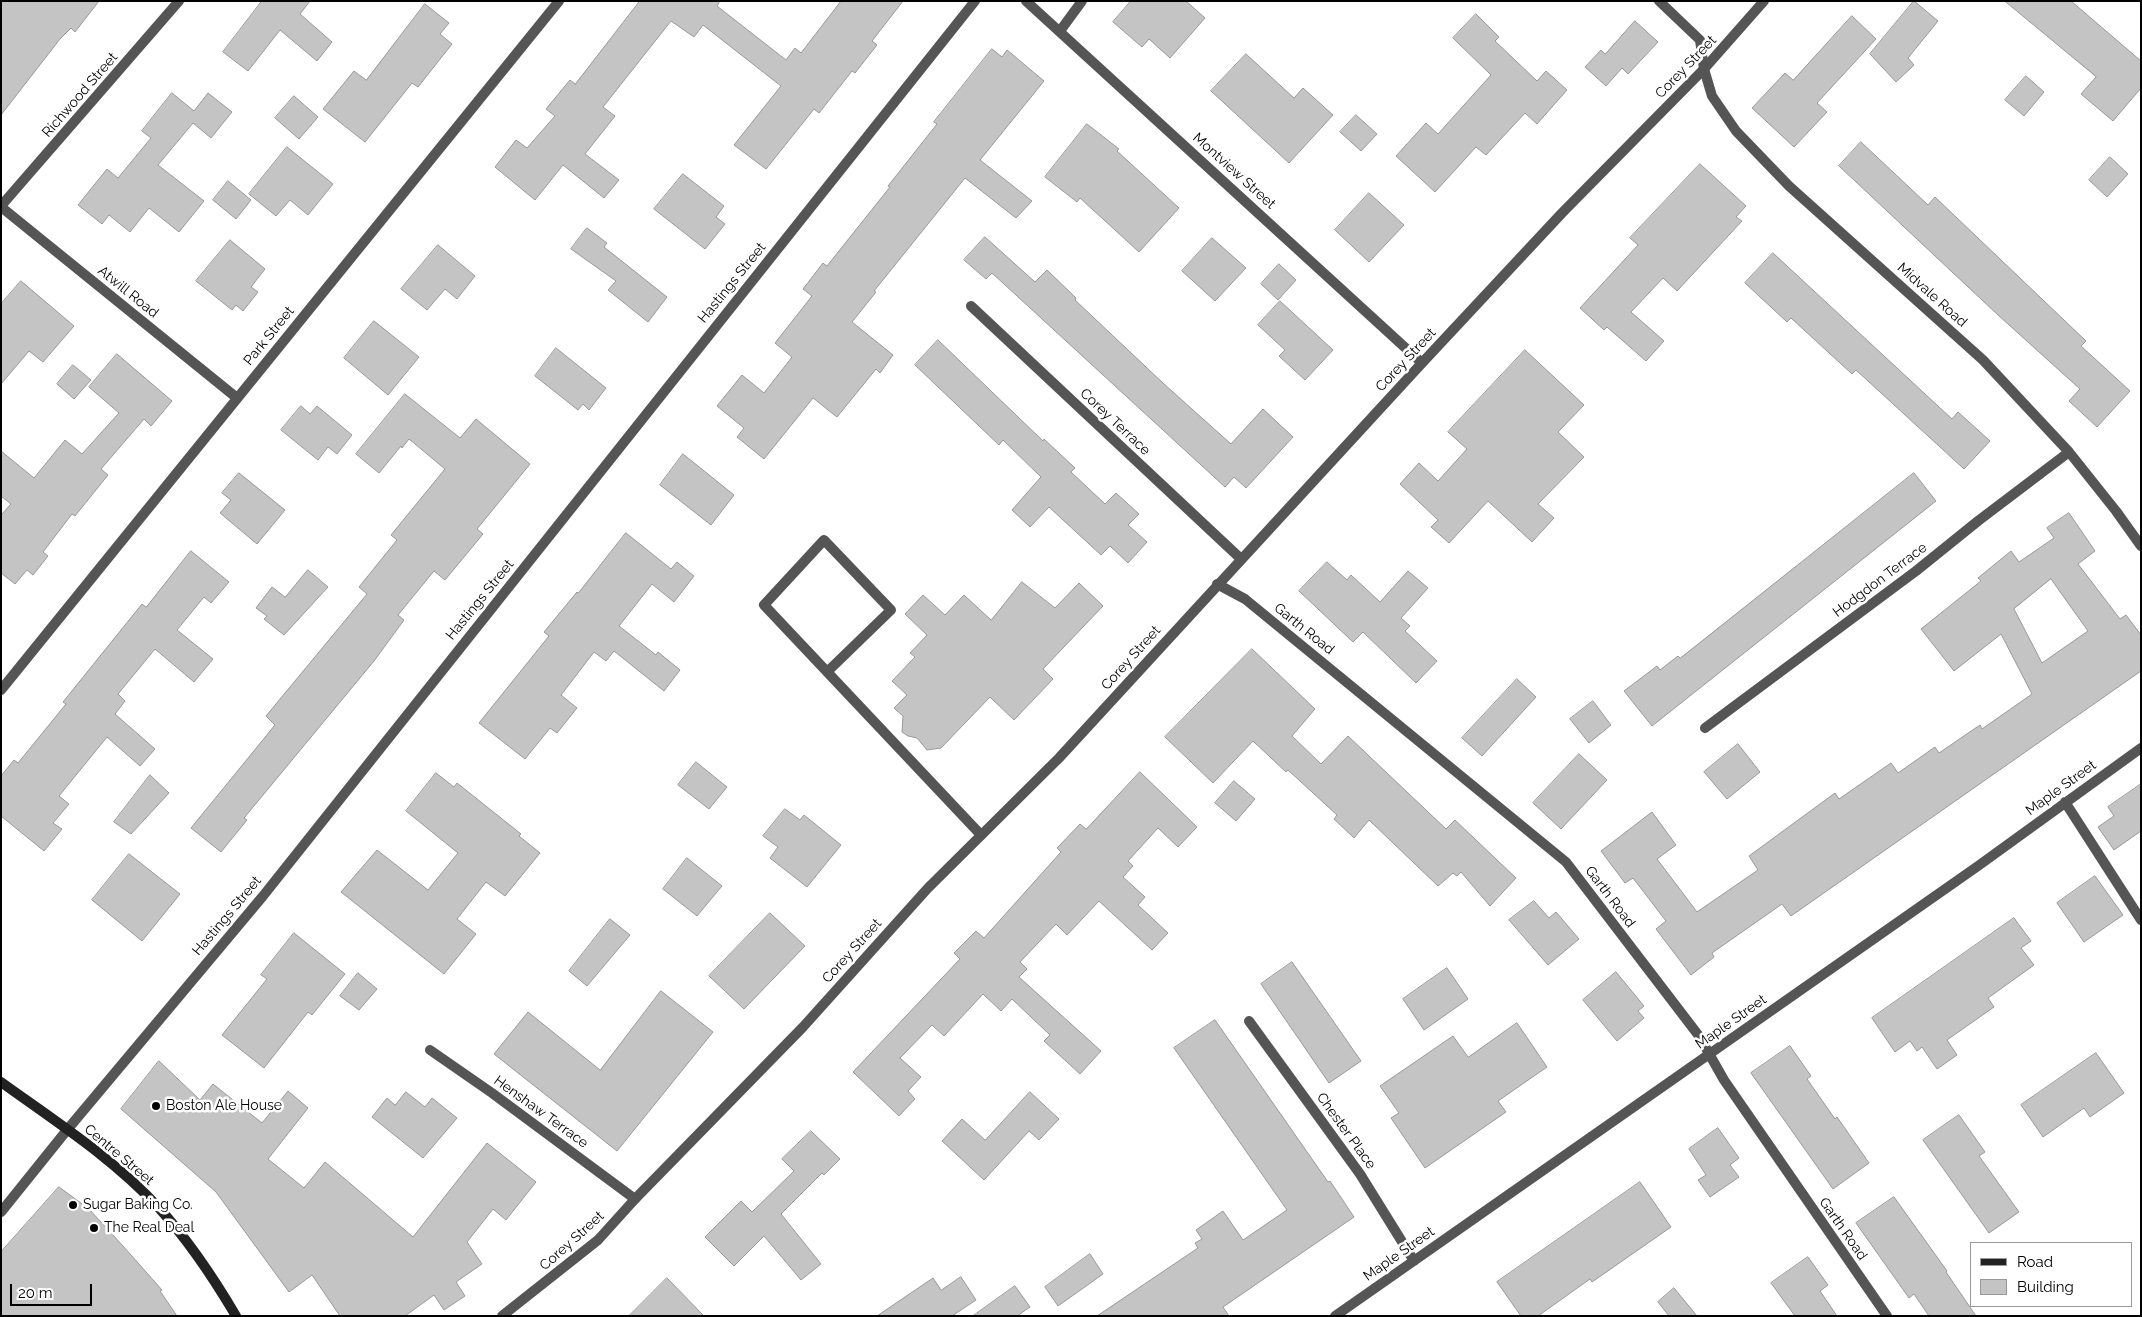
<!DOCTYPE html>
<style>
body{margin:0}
#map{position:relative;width:2142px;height:1317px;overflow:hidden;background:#fff;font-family:Raleway,sans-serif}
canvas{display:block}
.frame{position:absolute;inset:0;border:2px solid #000;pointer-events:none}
.legend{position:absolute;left:1970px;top:1242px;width:162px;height:65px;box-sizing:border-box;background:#fff;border:1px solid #999;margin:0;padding:6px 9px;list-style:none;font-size:15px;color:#000}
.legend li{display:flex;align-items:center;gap:10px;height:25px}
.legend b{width:25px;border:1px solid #999}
.scale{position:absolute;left:10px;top:1284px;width:82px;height:22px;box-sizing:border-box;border:2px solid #000;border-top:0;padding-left:6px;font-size:15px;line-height:18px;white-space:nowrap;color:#000;-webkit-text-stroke:4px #fff;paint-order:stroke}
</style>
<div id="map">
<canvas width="2142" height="1317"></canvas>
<div class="frame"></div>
<ul class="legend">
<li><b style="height:6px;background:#222"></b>Road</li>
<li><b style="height:14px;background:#c4c4c4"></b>Building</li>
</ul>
<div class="scale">20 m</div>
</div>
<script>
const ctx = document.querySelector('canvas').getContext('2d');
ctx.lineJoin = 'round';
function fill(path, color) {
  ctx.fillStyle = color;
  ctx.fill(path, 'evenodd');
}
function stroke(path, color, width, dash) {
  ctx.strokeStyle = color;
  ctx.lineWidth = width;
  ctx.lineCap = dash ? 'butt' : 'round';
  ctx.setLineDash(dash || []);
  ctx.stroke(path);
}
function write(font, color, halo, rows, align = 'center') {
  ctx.font = font + ' Raleway,sans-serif';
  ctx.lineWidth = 5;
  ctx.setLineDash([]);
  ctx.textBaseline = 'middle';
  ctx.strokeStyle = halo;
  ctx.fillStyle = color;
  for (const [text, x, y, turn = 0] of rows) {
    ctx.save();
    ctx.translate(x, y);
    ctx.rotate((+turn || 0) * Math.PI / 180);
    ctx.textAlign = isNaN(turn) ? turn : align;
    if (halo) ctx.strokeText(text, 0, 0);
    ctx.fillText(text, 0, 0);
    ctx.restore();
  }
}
const building = new Path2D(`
 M 1,1 L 99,1 L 75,32 L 71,28 L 60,39 L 1,115 Z
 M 262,1 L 310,1 L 300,14 L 332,42 L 317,61 L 280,30 L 248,71 L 223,52 Z
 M 640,1 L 720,1 L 717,6 L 786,60 L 795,48 L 801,53 L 841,1 L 903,1 L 872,41 L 877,45 L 855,73 L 852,71 L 819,113 L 814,109 L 766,169 L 734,145 L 781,86 L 703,25 L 694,37 L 671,21 L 603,107 L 615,116 L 585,154 L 619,180 L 604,198 L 563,165 L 535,200 L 495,167 L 516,140 L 527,148 L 555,116 L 546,109 L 570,80 L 575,84 Z
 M 1131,1 L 1186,1 L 1205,18 L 1170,58 L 1149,39 L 1142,47 L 1113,22 Z
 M 1914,1 L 1938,21 L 1908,58 L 1914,65 L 1896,82 L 1870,54 Z
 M 2005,1 L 2071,1 L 2141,61 L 2141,88 L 2113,121 L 2081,94 L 2096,77 Z
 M 425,4 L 449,23 L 440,34 L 452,44 L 418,87 L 412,83 L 365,142 L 323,109 L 354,71 L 366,80 Z
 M 1476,14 L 1499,37 L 1495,41 L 1537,81 L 1546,71 L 1567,90 L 1537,124 L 1525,113 L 1486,155 L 1476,147 L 1435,192 L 1396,156 L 1426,123 L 1438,134 L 1491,75 L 1453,38 Z
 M 1852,16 L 1876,39 L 1817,103 L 1827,112 L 1794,147 L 1752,108 L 1785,73 L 1793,80 Z
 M 1635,21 L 1658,42 L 1628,74 L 1622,68 L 1606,86 L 1585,67 L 1601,50 L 1605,54 Z
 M 992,49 L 1002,57 L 1007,50 L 1044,81 L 980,160 L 1032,201 L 1016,218 L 965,178 L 874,291 L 876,292 L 852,322 L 893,355 L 880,373 L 876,369 L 837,417 L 813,398 L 764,459 L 737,437 L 744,428 L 717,406 L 742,375 L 764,393 L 792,357 L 775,343 L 812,296 L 803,289 L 823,263 L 827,266 L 890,187 L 888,186 L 937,124 L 934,122 Z
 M 1246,54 L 1294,98 L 1303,88 L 1333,115 L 1289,163 L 1211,91 Z
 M 2026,76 L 2044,92 L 2024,116 L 2005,100 Z
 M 172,93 L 194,111 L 208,93 L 232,112 L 211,138 L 193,123 L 158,165 L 204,201 L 179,232 L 149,208 L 130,232 L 109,215 L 102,224 L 78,205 L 107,169 L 118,178 L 151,138 L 142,131 Z
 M 294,96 L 318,117 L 299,139 L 275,118 Z
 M 1356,115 L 1377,134 L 1361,151 L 1340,132 Z
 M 1087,124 L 1119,149 L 1117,151 L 1179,208 L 1139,252 L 1080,198 L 1077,202 L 1045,177 Z
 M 1861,142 L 1928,205 L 1935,197 L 2086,341 L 2081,346 L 2130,391 L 2097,427 L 2069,401 L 2080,389 L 1998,315 L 1839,166 Z
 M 287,147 L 333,184 L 308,215 L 290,200 L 276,216 L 249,194 Z
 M 2110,157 L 2128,174 L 2107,197 L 2089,180 Z
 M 1700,164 L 1746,206 L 1736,217 L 1742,221 L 1677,291 L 1663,278 L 1631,312 L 1664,341 L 1646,361 L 1607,327 L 1604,330 L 1580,308 L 1638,245 L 1630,238 Z
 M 683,174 L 724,206 L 716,217 L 725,224 L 705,249 L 654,209 Z
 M 228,181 L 251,200 L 236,219 L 213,200 Z
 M 1369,193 L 1404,225 L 1369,262 L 1335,230 Z
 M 587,228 L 607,243 L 604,247 L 667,297 L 648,322 L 608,290 L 616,281 L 571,249 Z
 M 985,237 L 1035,282 L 1047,270 L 1076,298 L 1075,300 L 1164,384 L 1231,444 L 1263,409 L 1293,437 L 1246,488 L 1234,477 L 1225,487 L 992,273 L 986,279 L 964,260 Z
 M 1212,238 L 1246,268 L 1215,301 L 1182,271 Z
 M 230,240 L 265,269 L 251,287 L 258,292 L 243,311 L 236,305 L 232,310 L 196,281 Z
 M 438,245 L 475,276 L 457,299 L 445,289 L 427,310 L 401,289 Z
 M 1773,253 L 1952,419 L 1958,412 L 1990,441 L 1964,469 L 1856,370 L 1852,374 L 1791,318 L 1787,322 L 1745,283 Z
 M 1279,264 L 1296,280 L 1278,300 L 1261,284 Z
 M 21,281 L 74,326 L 43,362 L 29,351 L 1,384 L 1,304 Z
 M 1280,301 L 1333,350 L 1305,380 L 1279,356 L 1285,350 L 1258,325 Z
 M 374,321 L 419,357 L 388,395 L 344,358 Z
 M 938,340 L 1043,441 L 1044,439 L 1075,468 L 1071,472 L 1105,504 L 1116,493 L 1139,514 L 1128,525 L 1147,542 L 1128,563 L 1110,546 L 1101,555 L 1049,507 L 1030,527 L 1012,510 L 1041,477 L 1003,440 L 999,445 L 915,365 Z
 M 556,348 L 606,388 L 589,410 L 583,404 L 578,410 L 535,376 Z
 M 1525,350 L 1584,405 L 1558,432 L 1584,457 L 1538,504 L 1554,518 L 1532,542 L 1488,501 L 1449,543 L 1431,527 L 1438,520 L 1400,484 L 1419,463 L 1438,481 L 1467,449 L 1448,432 Z
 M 117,354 L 172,401 L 151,426 L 144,419 L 101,469 L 108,475 L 75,516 L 72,514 L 43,552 L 48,556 L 33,575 L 27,570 L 15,584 L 1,573 L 1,515 L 11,504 L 1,496 L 1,451 L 34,478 L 65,440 L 82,454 L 119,413 L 89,387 Z
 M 73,365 L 91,380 L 74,399 L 57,384 Z
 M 405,394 L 460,438 L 476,419 L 530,464 L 477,529 L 483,534 L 445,580 L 434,571 L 398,615 L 404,620 L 374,661 L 244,818 L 247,820 L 221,852 L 191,828 L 275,725 L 266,716 L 367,594 L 359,587 L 397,540 L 391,535 L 445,469 L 409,439 L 402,448 L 401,446 L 379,473 L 356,454 Z
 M 301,406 L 310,414 L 317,406 L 352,435 L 337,454 L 328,447 L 318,460 L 281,430 Z
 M 683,454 L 734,495 L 711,525 L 660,485 Z
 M 239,473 L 285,510 L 257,544 L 220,513 L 231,500 L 222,493 Z
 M 1914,473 L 1936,501 L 1652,726 L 1624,691 L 1657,666 L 1660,670 L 1678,656 L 1680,658 Z
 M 2069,513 L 2095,551 L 2078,564 L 2120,619 L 2126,615 L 2141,635 L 2141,671 L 1791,916 L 1782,904 L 1712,953 L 1714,957 L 1691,975 L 1656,929 L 1666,921 L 1633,878 L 1625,883 L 1601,851 L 1652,812 L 1676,845 L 1657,859 L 1697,912 L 1758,870 L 1749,856 L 1835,793 L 1839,799 L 1891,763 L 1898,773 L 1935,747 L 1939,753 L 1980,725 L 1982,729 L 2032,694 L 2001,634 L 1954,671 L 1921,629 L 1981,581 L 1978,578 L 2011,551 L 2019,562 L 2054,538 L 2047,528 ZM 2051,579 L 2088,631 L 2042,663 L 2014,609 Z
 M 626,533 L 671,569 L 677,562 L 694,576 L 674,602 L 652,584 L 619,626 L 656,655 L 658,652 L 680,670 L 664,691 L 614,651 L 606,661 L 594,652 L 561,695 L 577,708 L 557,733 L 550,728 L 525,759 L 479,723 L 549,636 L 544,632 L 577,592 L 578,593 Z
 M 191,551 L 229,582 L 211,603 L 204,597 L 177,630 L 213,659 L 194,682 L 155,649 L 118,694 L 125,701 L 115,714 L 155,749 L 140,766 L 107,737 L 59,796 L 69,804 L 53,823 L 62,829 L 44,851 L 1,816 L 1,776 L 14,760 L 18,763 L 66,704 L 63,702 L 142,604 L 146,607 Z
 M 1327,562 L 1347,580 L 1351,575 L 1380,602 L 1408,571 L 1428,588 L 1401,618 L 1410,626 L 1405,631 L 1437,661 L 1416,683 L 1363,632 L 1353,642 L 1299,591 Z
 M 308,570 L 328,587 L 284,635 L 264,619 L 267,616 L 256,608 L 272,587 L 285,597 Z
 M 1022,582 L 1055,608 L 1079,583 L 1103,606 L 1043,669 L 1053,679 L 1014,720 L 990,697 L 941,748 L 927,750 L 917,738 L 908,736 L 902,732 L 903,716 L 894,708 L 907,695 L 892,681 L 915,657 L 910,653 L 927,635 L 905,614 L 923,595 L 945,615 L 964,595 L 991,620 Z
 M 1252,649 L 1315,709 L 1292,736 L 1321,764 L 1348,736 L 1446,829 L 1455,820 L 1516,878 L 1490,906 L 1461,872 L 1457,876 L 1453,873 L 1438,886 L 1369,820 L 1354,838 L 1334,819 L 1337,815 L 1288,770 L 1286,772 L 1253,741 L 1213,783 L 1165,737 Z
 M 1517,679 L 1536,697 L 1482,756 L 1462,738 Z
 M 1593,701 L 1611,725 L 1589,743 L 1570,719 Z
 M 1738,744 L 1760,772 L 1727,799 L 1704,772 Z
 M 1579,754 L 1607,780 L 1561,829 L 1533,803 Z
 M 696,762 L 727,787 L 709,809 L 678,785 Z
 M 1140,772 L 1197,827 L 1178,847 L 1158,828 L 1128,861 L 1133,866 L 1123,877 L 1145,897 L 1138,905 L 1168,933 L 1152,950 L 1099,901 L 1067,935 L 1056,924 L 1020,962 L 1027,969 L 1019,977 L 1101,1051 L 1080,1074 L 1044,1041 L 1050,1035 L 1012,999 L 1001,1011 L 983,994 L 944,1036 L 932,1025 L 900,1058 L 921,1077 L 908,1091 L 915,1099 L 899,1116 L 853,1072 L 960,959 L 954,953 L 976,931 L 984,938 L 1061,852 L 1057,848 L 1080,824 L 1086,829 Z
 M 436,773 L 454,787 L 457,783 L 521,834 L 519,836 L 540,853 L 505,896 L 486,882 L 457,919 L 476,934 L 444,974 L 341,892 L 377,850 L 428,890 L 458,853 L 406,811 Z
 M 150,775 L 169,793 L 131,834 L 114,822 Z
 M 1234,781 L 1255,799 L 1236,821 L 1215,803 Z
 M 2141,784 L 2141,831 L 2114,850 L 2098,827 L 2114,816 L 2108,807 Z
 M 785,809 L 800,820 L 804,815 L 841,845 L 807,887 L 770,858 L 778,847 L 763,836 Z
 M 129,854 L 180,894 L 142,941 L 92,900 Z
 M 687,858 L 722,886 L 697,916 L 663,889 Z
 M 2095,876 L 2123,915 L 2084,942 L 2057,903 Z
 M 1534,901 L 1549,918 L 1556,912 L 1579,939 L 1548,965 L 1509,920 Z
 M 770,913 L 805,946 L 744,1009 L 709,976 Z
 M 2014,918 L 2031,941 L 2021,948 L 2034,965 L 1988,998 L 1994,1007 L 1947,1040 L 1957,1055 L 1937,1069 L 1922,1047 L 1917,1051 L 1910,1041 L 1895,1052 L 1872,1018 Z
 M 610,919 L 630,935 L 587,986 L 569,971 Z
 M 294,933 L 345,974 L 312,1015 L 308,1012 L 264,1068 L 222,1035 L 267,979 L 261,975 Z
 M 1292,962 L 1361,1061 L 1329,1083 L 1261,984 Z
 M 1447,968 L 1468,999 L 1424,1030 L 1403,999 Z
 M 1616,972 L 1644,1006 L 1638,1011 L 1644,1018 L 1617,1041 L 1583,1000 Z
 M 358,973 L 377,989 L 359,1010 L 340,996 Z
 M 661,991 L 713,1032 L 617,1151 L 494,1054 L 528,1012 L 600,1070 Z
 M 1215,1020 L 1328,1182 L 1330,1181 L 1354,1217 L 1223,1307 L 1229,1316 L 1097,1316 L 1198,1248 L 1195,1243 L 1202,1239 L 1196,1230 L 1223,1211 L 1243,1240 L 1287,1210 L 1174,1048 Z
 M 1517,1023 L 1547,1067 L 1498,1101 L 1506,1112 L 1425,1168 L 1391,1118 L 1399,1113 L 1380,1086 L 1453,1036 L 1468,1057 Z
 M 1790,1046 L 1811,1076 L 1807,1079 L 1835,1119 L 1837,1117 L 1869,1163 L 1833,1189 L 1751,1073 Z
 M 2096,1053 L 2124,1093 L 2090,1117 L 2084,1108 L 2043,1137 L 2021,1105 Z
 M 159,1061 L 200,1100 L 213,1084 L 262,1123 L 288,1091 L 308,1108 L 268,1159 L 304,1188 L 325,1162 L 413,1237 L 487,1143 L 536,1182 L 506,1220 L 493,1209 L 467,1242 L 482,1264 L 456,1282 L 465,1296 L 444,1310 L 434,1295 L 405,1316 L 340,1316 L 312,1275 L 289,1292 L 216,1192 L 121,1109 Z
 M 406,1092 L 425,1107 L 432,1098 L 457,1118 L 423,1158 L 372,1117 L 387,1098 L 395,1105 Z
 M 1030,1092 L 1059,1119 L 1039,1140 L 1029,1131 L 984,1180 L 942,1141 L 962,1119 L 985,1140 Z
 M 1959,1115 L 1985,1152 L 1979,1156 L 2019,1212 L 1989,1233 L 1923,1140 Z
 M 1718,1128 L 1739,1158 L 1730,1165 L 1739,1177 L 1710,1197 L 1698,1180 L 1706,1175 L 1689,1149 Z
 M 811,1131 L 840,1159 L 824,1175 L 822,1173 L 781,1214 L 821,1264 L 801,1280 L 764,1236 L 734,1266 L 705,1237 L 741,1201 L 752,1212 L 794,1171 L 782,1159 Z
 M 1640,1182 L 1671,1227 L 1592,1282 L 1590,1279 L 1538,1316 L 1521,1316 L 1497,1282 Z
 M 59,1187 L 89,1209 L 123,1246 L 162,1290 L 160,1291 L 177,1316 L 1,1316 L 1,1252 Z
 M 1894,1197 L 1947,1271 L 1946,1272 L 1976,1316 L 1929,1316 L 1914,1294 L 1909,1298 L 1856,1223 Z
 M 1090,1254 L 1103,1274 L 1058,1306 L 1045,1287 Z
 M 1808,1257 L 1828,1285 L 1820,1291 L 1837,1316 L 1795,1316 L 1771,1283 Z
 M 961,1277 L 976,1300 L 952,1316 L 877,1316 L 933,1278 L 941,1290 Z
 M 667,1278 L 704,1316 L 629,1316 Z
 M 1015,1286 L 1030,1307 L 1017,1316 L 973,1316 Z
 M 1674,1288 L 1697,1316 L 1669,1316 L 1658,1302 Z`);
fill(building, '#c4c4c4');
stroke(building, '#999', 1);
stroke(new Path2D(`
 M 827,672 L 891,610 L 824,540 L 764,605 L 981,835`), '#555', 10);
stroke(new Path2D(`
 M 1026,1 L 1422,363
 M 1659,1 L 1700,40 L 1704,69 L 1712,96 L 1736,131 L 1789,186 L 1983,360 L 2069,452 L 2116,511 L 2141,546
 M 1060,31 L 1082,1
 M 1,206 L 179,1
 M 1,207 L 237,398
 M 971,306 L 1240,558
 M 1217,584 L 1245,599 L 1566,862 L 1699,1036 L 1724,1080 L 1887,1316
 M 1,690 L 559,1
 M 1705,728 L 1916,571 L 1978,521 L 2069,452
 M 2065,802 L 2141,920
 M 1249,1021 L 1360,1174 L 1414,1261
 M 430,1050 L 492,1093 L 635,1199
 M 1,1212 L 67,1130 L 263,896 L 975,1
 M 1335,1316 L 1978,866 L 2141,748`), '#555', 10);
stroke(new Path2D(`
 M 502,1316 L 598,1240 L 635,1199 L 803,1027 L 928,888 L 1059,758 L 1422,363 L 1562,213 L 1704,69 L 1764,1`), '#555', 10);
stroke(new Path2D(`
 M 1,1082 C 55,1121 113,1158 159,1208 C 189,1241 213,1277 236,1316`), '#222', 10);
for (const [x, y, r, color] of [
 [156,1106,5,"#000"],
 [73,1205,5,"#000"],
 [94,1228,5,"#000"]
]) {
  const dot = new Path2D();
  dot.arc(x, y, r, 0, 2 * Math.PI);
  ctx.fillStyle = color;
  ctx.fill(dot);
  stroke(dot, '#fff', 2);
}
write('14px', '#000', '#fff', [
 ["Corey Street",1686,67,-46],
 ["Richwood Street",80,95,-49],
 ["Montview Street",1234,171,42],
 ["Hastings Street",732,283,-51],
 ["Atwill Road",128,292,39],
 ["Midvale Road",1932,295,42],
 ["Park Street",269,336,-51],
 ["Corey Street",1406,360,-47],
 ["Corey Terrace",1115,422,43],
 ["Hodgdon Terrace",1880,580,-37],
 ["Hastings Street",480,600,-51],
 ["Garth Road",1304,629,39],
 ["Corey Street",1131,658,-48],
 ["Maple Street",2061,788,-36],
 ["Garth Road",1610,897,53],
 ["Hastings Street",227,916,-50],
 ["Corey Street",852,951,-48],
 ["Maple Street",1731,1022,-35],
 ["Henshaw Terrace",541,1112,36],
 ["Chester Place",1346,1131,54],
 ["Centre Street",119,1155,40],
 ["Garth Road",1843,1229,55],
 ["Corey Street",572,1241,-42],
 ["Maple Street",1399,1254,-35]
]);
write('14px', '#000', '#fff', [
 ["Boston Ale House",166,1106],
 ["Sugar Baking Co.",83,1205],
 ["The Real Deal",104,1228]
], 'left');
</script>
